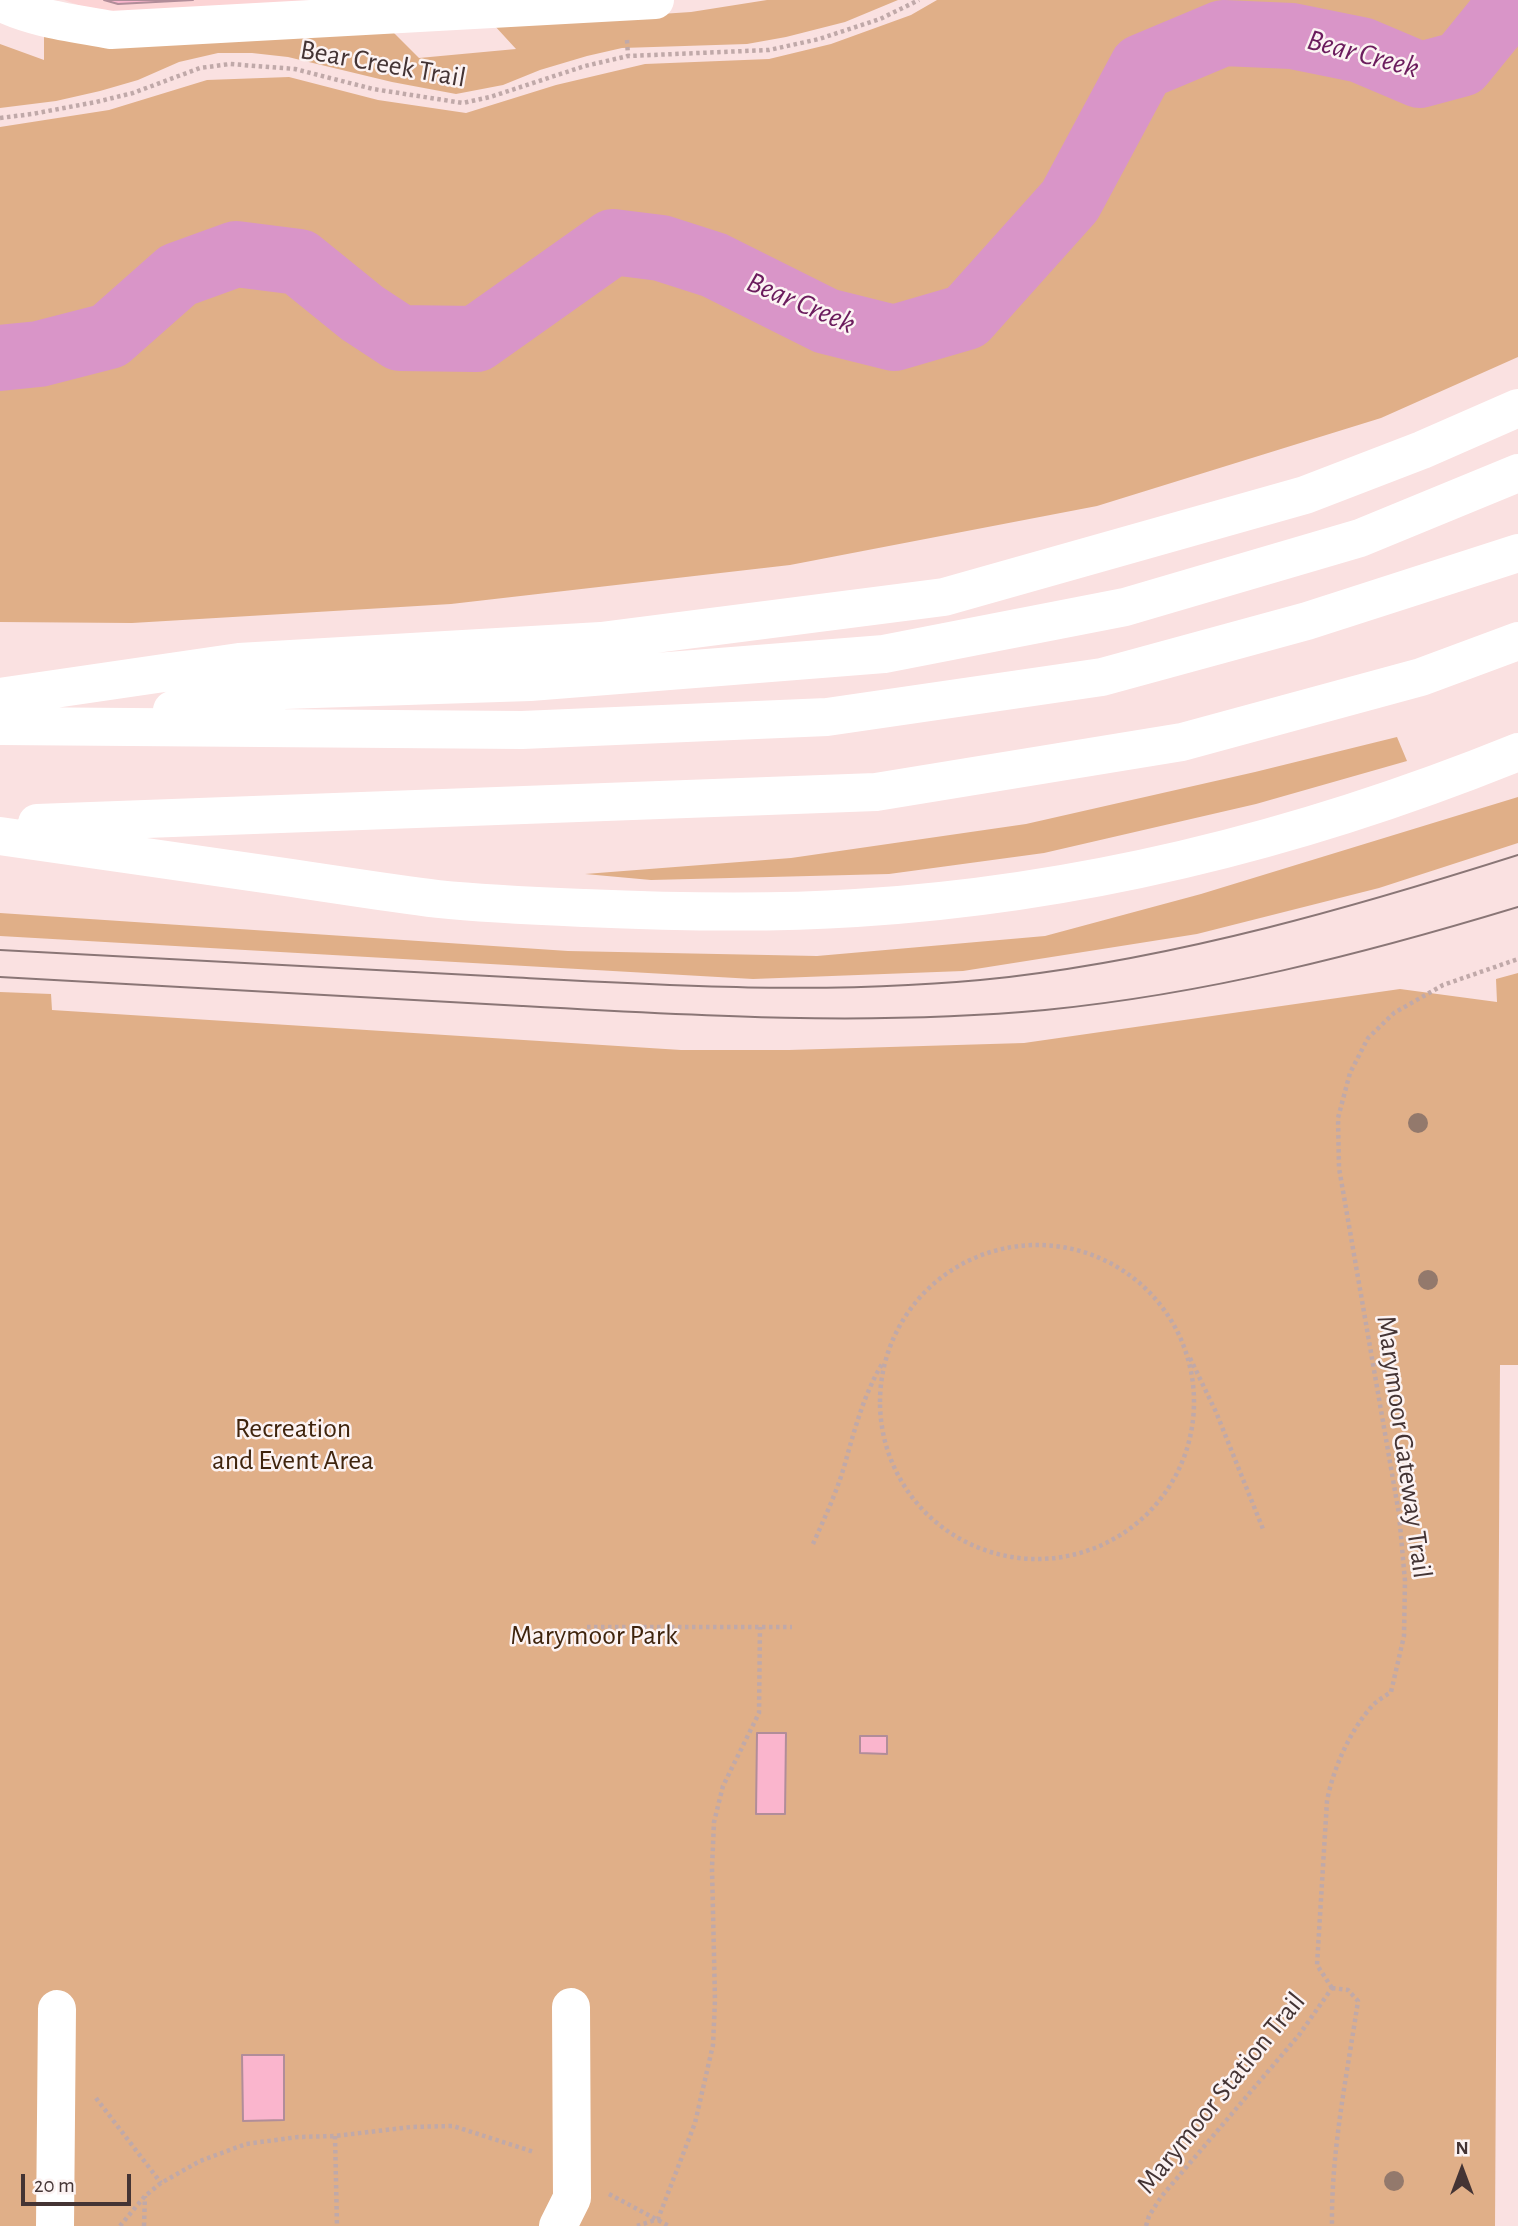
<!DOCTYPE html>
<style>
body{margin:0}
#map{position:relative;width:1518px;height:2226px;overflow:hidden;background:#fae1e1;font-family:"Alegreya Sans",sans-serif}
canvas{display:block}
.north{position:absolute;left:1427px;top:2135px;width:70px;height:70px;-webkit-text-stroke:5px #fcf3f3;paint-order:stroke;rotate:0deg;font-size:19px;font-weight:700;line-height:28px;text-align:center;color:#443434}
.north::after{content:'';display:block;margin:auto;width:24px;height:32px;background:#443434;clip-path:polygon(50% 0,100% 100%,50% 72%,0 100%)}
.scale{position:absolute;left:21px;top:2174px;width:110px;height:32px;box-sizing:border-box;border:4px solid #443434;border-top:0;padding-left:9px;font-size:21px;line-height:24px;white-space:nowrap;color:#443434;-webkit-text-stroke:5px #fcf3f3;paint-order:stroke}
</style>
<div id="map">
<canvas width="1518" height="2226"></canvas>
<div class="north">N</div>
<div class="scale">20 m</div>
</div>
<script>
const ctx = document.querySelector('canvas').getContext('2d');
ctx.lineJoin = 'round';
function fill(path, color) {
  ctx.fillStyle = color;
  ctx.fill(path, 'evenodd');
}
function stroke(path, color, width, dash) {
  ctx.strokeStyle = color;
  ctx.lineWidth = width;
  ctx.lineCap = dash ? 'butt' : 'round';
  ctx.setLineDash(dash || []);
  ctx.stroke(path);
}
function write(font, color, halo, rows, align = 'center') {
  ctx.font = font + ' "Alegreya Sans",sans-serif';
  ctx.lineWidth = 5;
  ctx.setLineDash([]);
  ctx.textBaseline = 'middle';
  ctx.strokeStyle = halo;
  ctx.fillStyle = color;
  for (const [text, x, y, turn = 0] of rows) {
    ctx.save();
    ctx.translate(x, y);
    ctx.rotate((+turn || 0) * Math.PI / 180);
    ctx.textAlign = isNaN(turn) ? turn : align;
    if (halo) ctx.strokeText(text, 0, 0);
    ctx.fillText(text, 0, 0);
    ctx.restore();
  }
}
fill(new Path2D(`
 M 64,0 L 375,0 L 112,17 Z`), '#fcd4d5');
fill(new Path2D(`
 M 767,0 L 898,0 L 845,22 L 786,37 L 747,44 L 622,48 L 587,56 L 540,70 L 503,85 L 456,94 L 392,82 L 288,57 L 252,53 L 218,53 L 179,62 L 138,80 L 100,91 L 56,101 L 0,108 L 0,44 L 44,60 L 44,34 L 390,29 L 419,58 L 516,49 L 494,25 L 691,12 Z
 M 937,0 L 1518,0 L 1518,357 L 1381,418 L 1097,506 L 790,565 L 451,604 L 132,623 L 0,622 L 0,127 L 109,110 L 207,80 L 289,77 L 378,100 L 466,113 L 556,85 L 645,64 L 769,59 L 831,44 L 911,15 Z
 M 1397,737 L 1407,761 L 1256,804 L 1044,853 L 889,874 L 651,880 L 585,874 L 791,858 L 1026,824 L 1255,772 Z
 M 1518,797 L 1518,843 L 1379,888 L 1197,934 L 963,971 L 753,979 L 0,936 L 0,913 L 568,951 L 817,956 L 1045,936 L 1201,894 Z
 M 1518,973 L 1518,1365 L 1500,1365 L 1495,2226 L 0,2226 L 0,992 L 51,994 L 52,1010 L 681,1050 L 789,1050 L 1024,1043 L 1400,989 L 1497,1002 L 1496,979 Z`), '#e0af88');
stroke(new Path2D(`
 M 0,358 L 39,354 L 109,336 L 178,275 L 236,254 L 299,262 L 362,313 L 400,338 L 476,339 L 613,242 L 661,248 L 714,265 L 826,321 L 894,338 L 966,317 L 1070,201 L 1142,67 L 1223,33 L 1292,36 L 1361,50 L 1420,75 L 1461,64 L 1513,0`), '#d995c8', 66);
const building = new Path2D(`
 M 104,0 L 193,0 L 118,4 Z
 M 757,1733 L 786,1733 L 785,1814 L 756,1814 Z
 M 860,1736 L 887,1736 L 887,1754 L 860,1753 Z
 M 242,2055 L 284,2055 L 284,2120 L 243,2121 Z`);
fill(building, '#fab5cd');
stroke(building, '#b18d99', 2);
stroke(new Path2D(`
 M 627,40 L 628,56
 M 0,118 L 32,114 L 96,102 L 133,93 L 200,68 L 230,64 L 295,69 L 373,89 L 463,103 L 490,97 L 585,66 L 628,56 L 769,50 L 819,39 L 880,19 L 919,0
 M880 1402a157 157 0 1 1 314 0a157 157 0 1 1-314 0Z
 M 1190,1358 L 1216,1412 L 1263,1529
 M 813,1544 C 824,1519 836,1494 844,1467 C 854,1432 863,1396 882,1364
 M 587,1627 L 792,1627
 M 1332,1988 L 1317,1965 L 1327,1801 C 1333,1769 1350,1730 1373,1705 C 1378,1700 1385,1696 1391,1692 L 1404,1636 L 1405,1581 L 1399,1514 L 1339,1168 L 1338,1118 L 1350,1073 L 1368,1038 L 1394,1013 L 1443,985 L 1518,959
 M 1332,1988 L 1348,1990 L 1358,2001 C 1347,2075 1331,2151 1332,2226
 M 96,2098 L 161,2183
 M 335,2136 L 337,2226
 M 609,2194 L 669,2226
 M 120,2226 L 145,2196 L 161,2183 L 200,2161 L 246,2144 L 298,2137 L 335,2136 L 411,2127 L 453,2126 L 534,2152
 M 144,2226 L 145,2196
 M 637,2226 L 658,2219 L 695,2123 L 713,2045 L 715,2000 L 712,1868 L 714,1822 L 723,1786 L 759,1713 L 760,1627
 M 1146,2226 L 1149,2216 L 1161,2197 L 1299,2035 L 1332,1988`), '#c0a9a9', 4.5, [3.5, 3.5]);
stroke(new Path2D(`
 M 0,2 C 34,19 74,23 111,30 L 655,0
 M 55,2226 L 57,2009
 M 558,2226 L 572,2198 L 571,2007`), '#fff', 38);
stroke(new Path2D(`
 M 0,697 L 239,662 L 601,641 L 944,597 L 1305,495 L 1422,450 L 1518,408
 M 172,710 L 284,690 L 530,682 L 884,654 L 1125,607 L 1360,538 L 1518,473
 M 0,726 L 522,730 L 827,717 L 1102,677 L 1307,621 L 1518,553
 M 37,823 L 876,792 L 1182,742 L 1421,677 L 1518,641
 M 0,836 C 97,850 195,864 292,878 C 340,885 389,893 438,899 C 486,904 536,906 585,908 C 675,912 766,914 856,908 C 1083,894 1308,837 1518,752`), '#fff', 38);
stroke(new Path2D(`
 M 0,950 C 169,959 339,968 508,977 C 677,986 840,996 1009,977 C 1183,956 1351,908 1518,855
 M 0,977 C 174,987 348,997 522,1006 C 697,1016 871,1026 1045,1010 C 1207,994 1363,954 1518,907`), '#8a7676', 2);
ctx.fillStyle = '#93796c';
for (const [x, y] of [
 [1418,1123],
 [1428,1280],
 [1394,2181]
]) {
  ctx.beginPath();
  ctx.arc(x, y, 10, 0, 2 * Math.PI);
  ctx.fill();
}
write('28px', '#443434', '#fcf3f3', [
 ["Bear Creek Trail",383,64,10],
 ["Marymoor Gateway Trail",1404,1447,82],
 ["Marymoor Station Trail",1221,2093,-51]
]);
write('28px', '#3f240d', '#fcf3f3', [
 ["Recreation",293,1429],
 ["and Event Area",293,1461],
 ["Marymoor Park",594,1636]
]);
write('italic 30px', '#6b1c5d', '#fcf3f3', [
 ["Bear Creek",1363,54,15],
 ["Bear Creek",801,303,23]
]);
</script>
